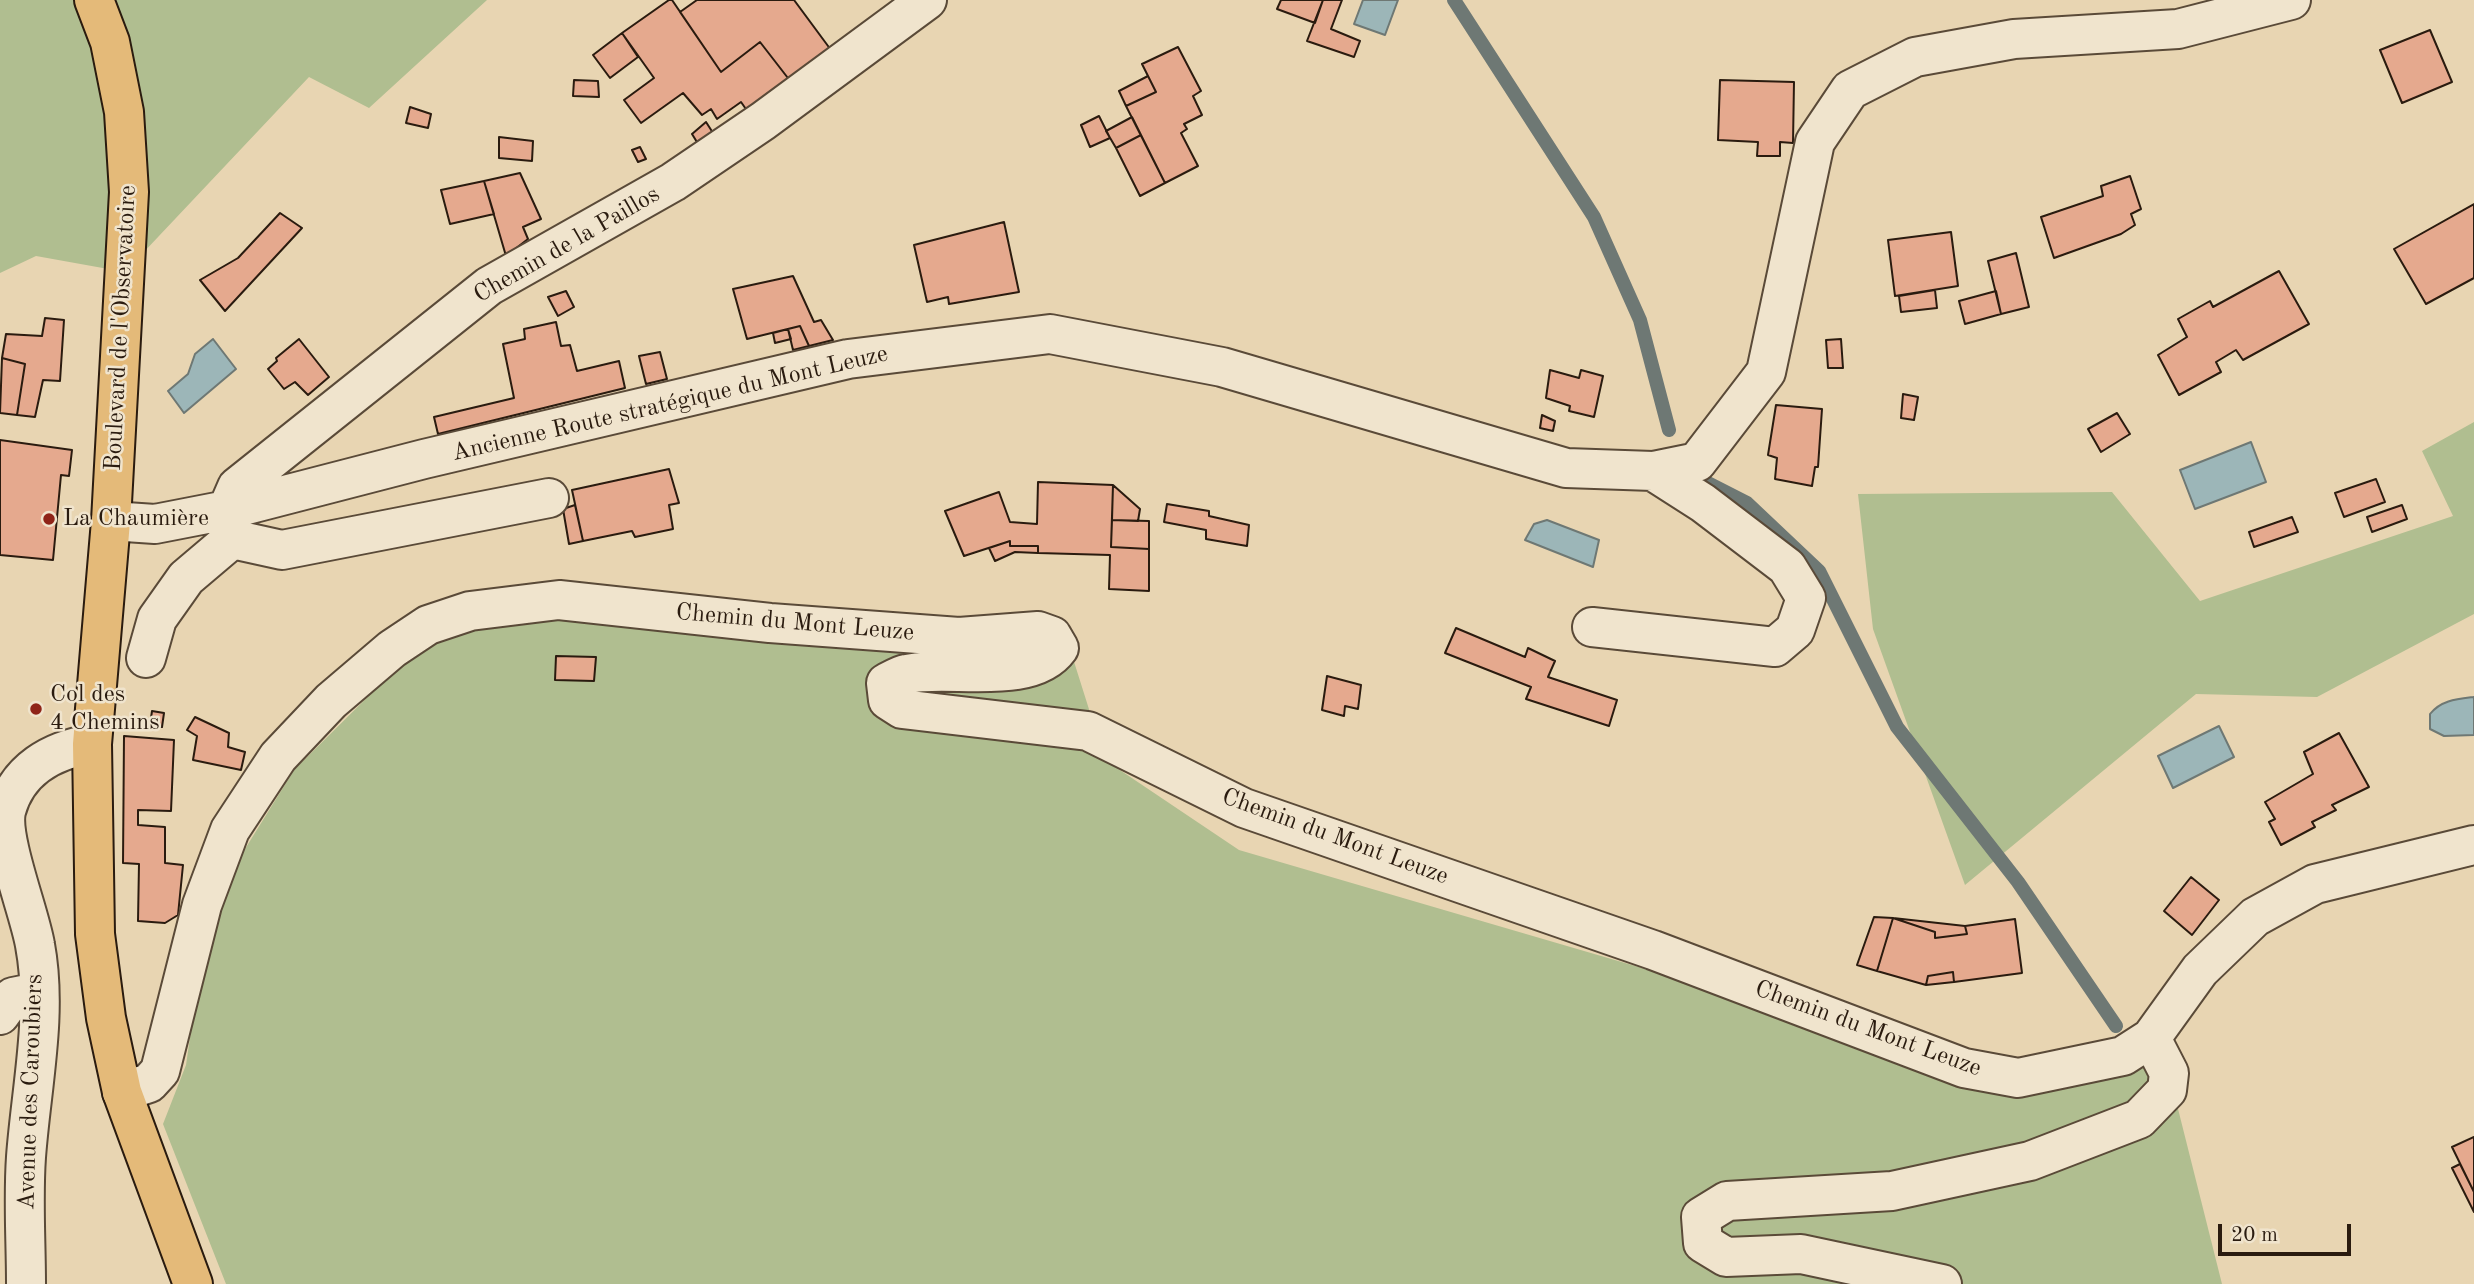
<!DOCTYPE html>
<meta charset="utf-8">
<style>
body{margin:0}
#map{position:relative;width:2474px;height:1284px;overflow:hidden;background:#e8d5b2;font-family:"Old Standard TT",serif}
canvas{display:block}
.scale{position:absolute;left:2218px;top:1224px;width:133px;height:32px;box-sizing:border-box;border:4px solid #2a1b0f;border-top:0;padding-left:9px;font-size:21px;line-height:24px;white-space:nowrap;color:#2a1b0f;-webkit-text-stroke:5px #f0e4cd;paint-order:stroke}
</style>
<div id="map">
<canvas width="2474" height="1284"></canvas>
<div class="scale">20 m</div>
</div>
<script>
const ctx = document.querySelector('canvas').getContext('2d');
ctx.lineJoin = 'round';
function fill(path, color) {
  ctx.fillStyle = color;
  ctx.fill(path, 'evenodd');
}
function stroke(path, color, width, dash) {
  ctx.strokeStyle = color;
  ctx.lineWidth = width;
  ctx.lineCap = dash ? 'butt' : 'round';
  ctx.setLineDash(dash || []);
  ctx.stroke(path);
}
function write(font, color, halo, rows, align = 'center') {
  ctx.font = font + ' "Old Standard TT",serif';
  ctx.lineWidth = 5;
  ctx.setLineDash([]);
  ctx.textBaseline = 'middle';
  ctx.strokeStyle = halo;
  ctx.fillStyle = color;
  for (const [text, x, y, turn = 0] of rows) {
    ctx.save();
    ctx.translate(x, y);
    ctx.rotate((+turn || 0) * Math.PI / 180);
    ctx.textAlign = isNaN(turn) ? turn : align;
    if (halo) ctx.strokeText(text, 0, 0);
    ctx.fillText(text, 0, 0);
    ctx.restore();
  }
}
fill(new Path2D(`
 M 0,0 L 487,0 L 369,108 L 309,77 L 125,272 L 36,256 L 0,273 Z
 M 2474,422 L 2474,614 L 2317,697 L 2196,694 L 1965,885 L 1873,629 L 1858,494 L 2112,492 L 2200,601 L 2453,516 L 2422,451 Z
 M 543,614 L 1070,649 L 1105,760 L 1239,850 L 2018,1078 L 2123,1056 L 2169,1073 L 2222,1284 L 226,1284 L 163,1124 L 186,1065 L 209,907 L 294,770 L 419,646 L 472,620 Z`), '#b0be90');
const water = new Path2D(`
 M 1363,0 L 1398,0 L 1385,35 L 1354,24 Z
 M 213,339 L 236,369 L 184,413 L 168,391 L 188,374 L 195,354 Z
 M 2251,442 L 2266,482 L 2195,509 L 2180,470 Z
 M 1547,520 L 1599,540 L 1593,567 L 1525,540 L 1534,524 Z
 M 2474,697 L 2474,735 L 2444,736 L 2430,729 L 2430,714 C 2441,700 2457,699 2474,697 Z
 M 2219,726 L 2234,757 L 2173,788 L 2158,756 Z`);
fill(water, '#9cb6b8');
stroke(water, '#6e7874', 2);
stroke(new Path2D(`
 M 1454,0 L 1594,217 L 1640,320 L 1669,430
 M 1696,477 L 1747,503 L 1819,571 L 1897,727 L 2018,882 L 2116,1026`), '#6e7874', 14);
const building = new Path2D(`
 M 669,0 L 672,0 L 721,72 L 760,42 L 791,82 L 748,112 L 741,102 L 717,119 L 711,109 L 702,115 L 683,93 L 641,123 L 624,100 L 654,78 L 622,33 Z
 M 697,0 L 794,0 L 831,50 L 791,82 L 760,42 L 721,72 L 680,12 Z
 M 1281,0 L 1323,0 L 1315,23 L 1277,9 Z
 M 1323,0 L 1342,0 L 1331,29 L 1360,41 L 1354,57 L 1307,41 Z
 M 2430,30 L 2452,82 L 2402,103 L 2380,50 Z
 M 622,33 L 638,57 L 610,78 L 593,55 Z
 M 1178,47 L 1201,91 L 1193,96 L 1202,115 L 1184,124 L 1187,129 L 1181,133 L 1198,166 L 1165,183 L 1126,106 L 1156,92 L 1142,64 Z
 M 1148,76 L 1156,92 L 1126,106 L 1119,91 Z
 M 574,80 L 598,81 L 599,97 L 573,96 Z
 M 1720,80 L 1794,82 L 1793,143 L 1780,142 L 1780,156 L 1757,156 L 1758,142 L 1718,140 Z
 M 410,107 L 431,114 L 428,128 L 406,123 Z
 M 1099,116 L 1110,138 L 1090,147 L 1081,125 Z
 M 1132,117 L 1141,135 L 1116,148 L 1106,131 Z
 M 706,122 L 715,136 L 700,147 L 692,134 Z
 M 1141,135 L 1165,183 L 1140,196 L 1116,148 Z
 M 499,137 L 533,141 L 532,161 L 499,158 Z
 M 640,147 L 646,159 L 638,162 L 632,150 Z
 M 520,173 L 541,219 L 523,227 L 528,239 L 506,256 L 484,181 Z
 M 2130,176 L 2141,209 L 2131,214 L 2135,225 L 2121,234 L 2054,258 L 2041,217 L 2103,196 L 2101,186 Z
 M 484,181 L 494,214 L 450,224 L 441,190 Z
 M 2474,204 L 2474,278 L 2426,304 L 2394,249 Z
 M 280,213 L 302,228 L 225,311 L 200,280 L 238,258 Z
 M 1004,222 L 1019,292 L 949,304 L 948,297 L 927,302 L 914,245 Z
 M 1951,232 L 1958,286 L 1895,296 L 1888,240 Z
 M 2016,253 L 2029,307 L 2001,314 L 1988,261 Z
 M 2279,271 L 2309,324 L 2243,360 L 2236,350 L 2216,362 L 2221,372 L 2179,395 L 2158,355 L 2187,337 L 2178,319 L 2210,301 L 2213,307 Z
 M 793,276 L 814,322 L 821,320 L 833,340 L 809,346 L 800,326 L 747,339 L 733,289 Z
 M 1935,290 L 1937,308 L 1901,312 L 1899,296 Z
 M 566,291 L 574,307 L 558,316 L 548,297 Z
 M 1996,291 L 2001,314 L 1965,324 L 1959,301 Z
 M 45,318 L 64,320 L 60,381 L 43,380 L 35,417 L 17,415 L 25,364 L 2,358 L 6,334 L 42,336 Z
 M 556,322 L 561,346 L 570,345 L 577,371 L 619,361 L 625,388 L 438,434 L 434,417 L 514,398 L 503,344 L 525,339 L 524,329 Z
 M 800,326 L 809,346 L 793,350 L 788,329 Z
 M 788,329 L 791,339 L 775,343 L 773,333 Z
 M 299,339 L 329,377 L 308,395 L 295,382 L 284,389 L 268,369 L 277,361 L 276,358 Z
 M 1841,339 L 1843,368 L 1828,368 L 1826,340 Z
 M 660,352 L 667,379 L 646,384 L 639,356 Z
 M 2,358 L 25,364 L 17,415 L 0,413 Z
 M 1550,370 L 1579,378 L 1581,370 L 1603,376 L 1594,417 L 1569,411 L 1570,406 L 1546,398 Z
 M 1903,394 L 1918,397 L 1914,420 L 1901,418 Z
 M 1776,405 L 1822,409 L 1818,467 L 1815,467 L 1812,486 L 1775,479 L 1777,458 L 1768,455 Z
 M 2117,413 L 2130,434 L 2101,452 L 2088,429 Z
 M 1542,415 L 1555,421 L 1553,431 L 1540,428 Z
 M 0,440 L 72,450 L 69,476 L 61,475 L 53,560 L 0,555 Z
 M 669,469 L 679,503 L 669,505 L 673,529 L 635,537 L 632,531 L 583,541 L 572,490 Z
 M 2376,479 L 2385,502 L 2344,517 L 2335,493 Z
 M 1038,482 L 1113,485 L 1111,547 L 1149,549 L 1149,591 L 1109,589 L 1110,555 L 1038,553 L 1038,546 L 1010,546 L 1010,541 L 964,556 L 945,511 L 999,492 L 1010,522 L 1037,524 Z
 M 1113,485 L 1140,509 L 1138,521 L 1112,520 Z
 M 1167,504 L 1209,511 L 1209,516 L 1249,525 L 1247,546 L 1206,539 L 1206,530 L 1164,522 Z
 M 575,505 L 583,541 L 569,544 L 563,509 Z
 M 2402,505 L 2407,519 L 2372,532 L 2367,517 Z
 M 2292,517 L 2298,532 L 2254,547 L 2249,532 Z
 M 1112,520 L 1149,521 L 1149,549 L 1111,547 Z
 M 1010,541 L 1010,546 L 1038,546 L 1038,553 L 1015,552 L 995,561 L 989,548 Z
 M 1456,628 L 1525,657 L 1528,648 L 1555,661 L 1548,677 L 1617,700 L 1609,726 L 1526,699 L 1531,687 L 1445,653 Z
 M 556,656 L 596,657 L 594,681 L 555,680 Z
 M 1327,676 L 1361,685 L 1358,709 L 1345,706 L 1344,716 L 1322,710 Z
 M 152,711 L 164,713 L 162,727 L 150,725 Z
 M 195,717 L 229,733 L 228,747 L 245,752 L 241,770 L 193,760 L 197,736 L 187,730 Z
 M 2339,733 L 2369,787 L 2332,805 L 2336,810 L 2312,822 L 2315,827 L 2281,845 L 2269,822 L 2275,819 L 2265,802 L 2313,774 L 2304,752 Z
 M 124,736 L 174,740 L 171,811 L 138,810 L 138,825 L 165,827 L 165,863 L 183,865 L 178,915 L 165,923 L 138,921 L 139,864 L 123,863 Z
 M 2191,877 L 2219,900 L 2192,935 L 2164,911 Z
 M 1874,917 L 1893,918 L 1877,971 L 1857,965 Z
 M 1893,918 L 1935,932 L 1935,938 L 1967,934 L 1965,926 L 2015,919 L 2022,973 L 1954,982 L 1953,972 L 1928,976 L 1926,985 L 1877,971 Z
 M 1893,918 L 1965,926 L 1967,934 L 1935,938 L 1935,932 Z
 M 1953,972 L 1954,982 L 1926,985 L 1928,976 Z
 M 2474,1137 L 2474,1192 L 2452,1147 Z
 M 2460,1164 L 2474,1192 L 2474,1212 L 2452,1168 Z`);
fill(building, '#e5a98e');
stroke(building, '#2a1b0f', 2);
const minor = new Path2D(`
 M 549,498 L 282,550 L 232,539 L 227,510 L 237,487 L 489,286 L 673,182 L 763,121 L 927,0
 M 111,521 L 155,524 L 227,510 L 424,459 L 848,359 L 1050,334 L 1222,367 L 1566,468 L 1653,471 L 1697,462 L 1766,372 L 1815,142 L 1850,90 L 1915,57 L 2014,39 L 2178,29 L 2291,0
 M 1592,627 L 1775,647 L 1795,630 L 1806,598 L 1787,567 L 1703,503 L 1653,471
 M 146,658 L 157,619 L 186,578 L 232,539
 M 0,1015 L 13,997 L 38,992
 M 2151,1038 L 2200,970 L 2255,917 L 2315,884 L 2474,845
 M 122,1092 L 149,1083 L 160,1071 L 202,905 L 230,830 L 278,757 L 331,701 L 392,649 L 428,625 L 470,611 L 559,600 L 770,623 L 959,637 L 1038,631 L 1052,636 L 1059,648 C 1031,687 950,665 906,674 C 900,675 892,680 886,683 L 888,700 L 902,709 L 1088,731 L 1244,808 L 1653,950 L 1964,1068 L 2018,1078 L 2123,1056 L 2151,1038 L 2169,1073 L 2167,1090 L 2139,1119 L 2030,1161 L 1892,1191 L 1727,1201 L 1701,1217 L 1703,1243 L 1726,1257 L 1801,1254 L 1942,1284
 M 26,1284 C 26,1242 23,1199 26,1157 C 31,1088 48,1014 35,945 C 30,914 0,839 6,811 C 17,770 52,750 92,744`);
const major = new Path2D(`
 M 94,0 L 110,42 L 124,112 L 129,192 L 111,521 L 92,744 L 95,934 L 106,1018 L 122,1092 L 193,1284`);
stroke(minor, '#5a4a38', 42);
stroke(major, '#2a1b0f', 42);
stroke(minor, '#f0e4cd', 38);
stroke(major, '#e4ba79', 38);
for (const [x, y, r, color] of [
 [49,519,7,"#8f2418"],
 [36,709,7,"#8f2418"]
]) {
  const dot = new Path2D();
  dot.arc(x, y, r, 0, 2 * Math.PI);
  ctx.fillStyle = color;
  ctx.fill(dot);
  stroke(dot, '#f0e4cd', 2.5);
}
write('24px', '#2a1b0f', '#f0e4cd', [
 ["Chemin de la Paillos",567,245,-30],
 ["Boulevard de l'Observatoire",121,328,-87],
 ["Ancienne Route stratégique du Mont Leuze",670,404,-13],
 ["Chemin du Mont Leuze",795,623,5],
 ["Chemin du Mont Leuze",1335,837,20],
 ["Chemin du Mont Leuze",1868,1029,20],
 ["Avenue des Caroubiers",31,1092,-88]
]);
write('24px', '#2a1b0f', '#f0e4cd', [
 ["La Chaumière",63,519],
 ["Col des",50,695],
 ["4 Chemins",50,723]
], 'left');
</script>
